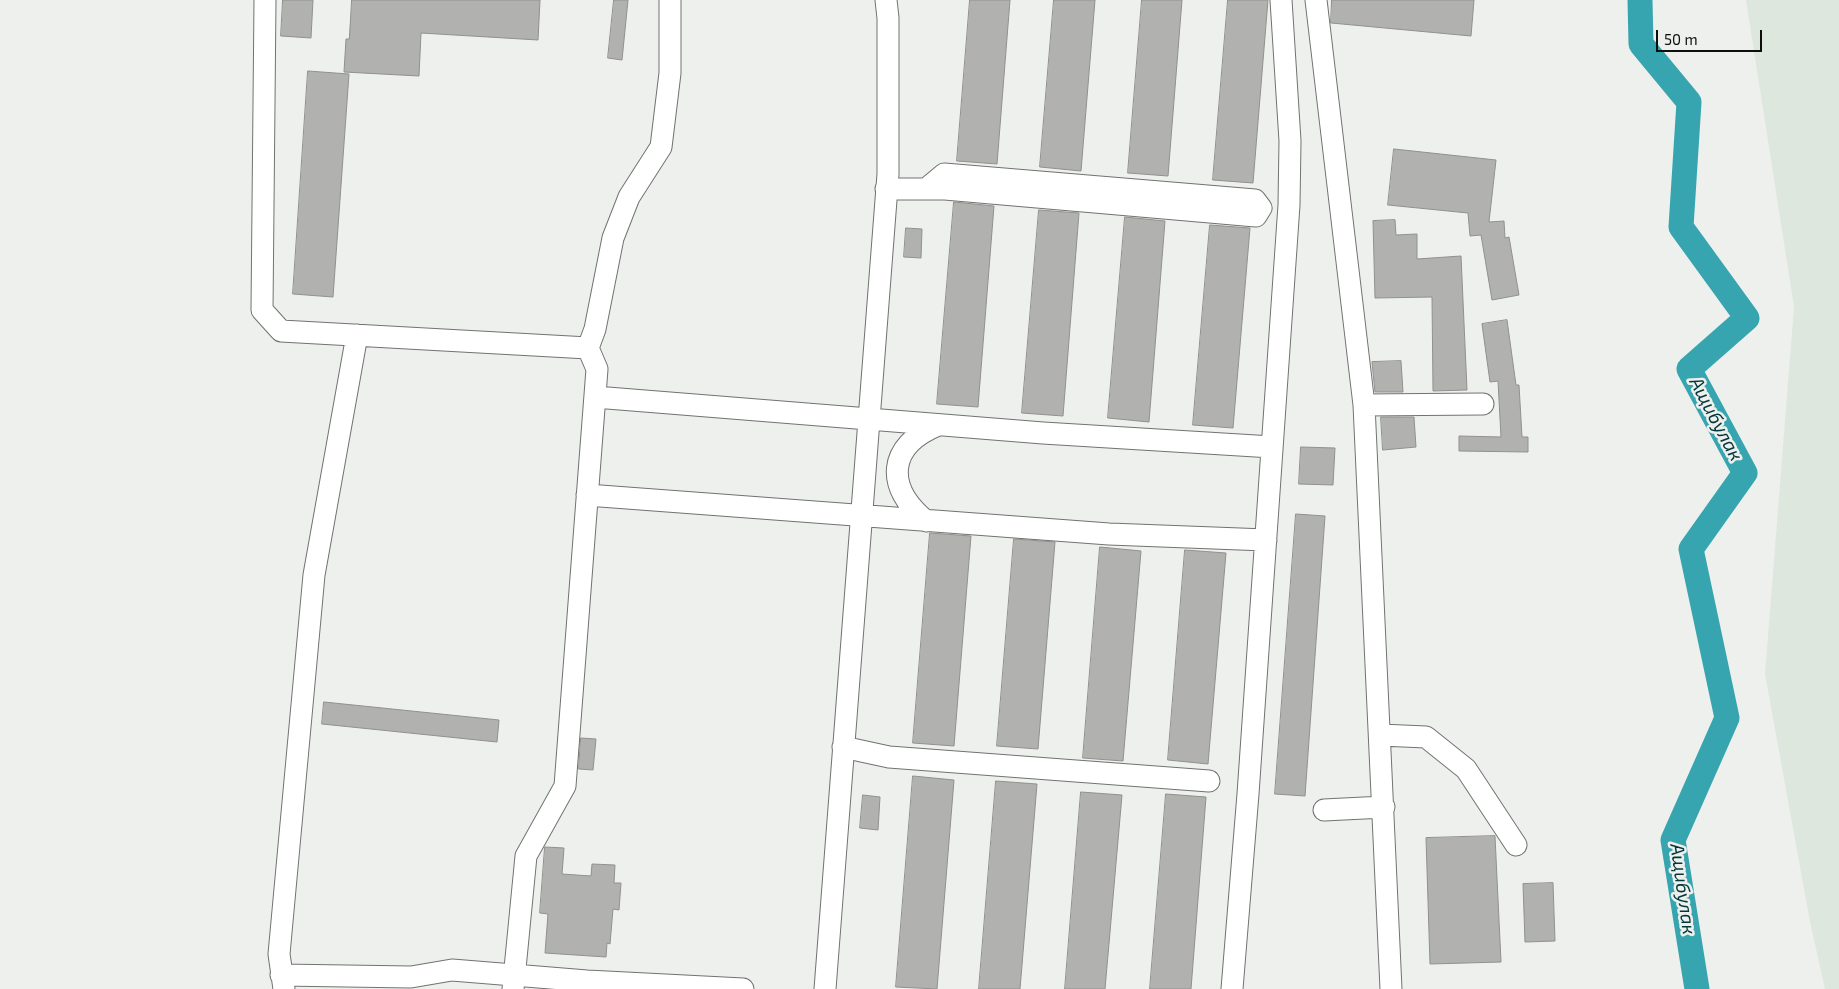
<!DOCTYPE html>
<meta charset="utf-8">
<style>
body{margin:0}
#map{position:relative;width:1839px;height:989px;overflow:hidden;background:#edf0ed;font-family:"Exo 2",sans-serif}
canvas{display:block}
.scale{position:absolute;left:1656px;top:30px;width:106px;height:22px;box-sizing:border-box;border:2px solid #0d0e0d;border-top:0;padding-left:6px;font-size:15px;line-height:18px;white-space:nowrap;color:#0d0e0d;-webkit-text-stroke:4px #edf0ed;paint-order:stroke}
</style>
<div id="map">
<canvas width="1839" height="989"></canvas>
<div class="scale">50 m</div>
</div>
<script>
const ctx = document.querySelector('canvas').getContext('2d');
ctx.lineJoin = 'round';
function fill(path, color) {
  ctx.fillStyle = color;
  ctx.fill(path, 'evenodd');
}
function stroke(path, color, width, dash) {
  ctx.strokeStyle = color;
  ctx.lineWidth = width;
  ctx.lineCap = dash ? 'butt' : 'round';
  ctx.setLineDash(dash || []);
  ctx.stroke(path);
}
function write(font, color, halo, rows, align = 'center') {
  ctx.font = font + ' "Exo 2",sans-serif';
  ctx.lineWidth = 5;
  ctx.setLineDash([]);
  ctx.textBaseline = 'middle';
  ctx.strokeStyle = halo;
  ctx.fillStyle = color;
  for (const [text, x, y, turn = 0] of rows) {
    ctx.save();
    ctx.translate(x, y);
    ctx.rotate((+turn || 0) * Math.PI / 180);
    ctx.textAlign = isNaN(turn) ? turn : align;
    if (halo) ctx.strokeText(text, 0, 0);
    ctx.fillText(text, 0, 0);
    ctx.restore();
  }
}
fill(new Path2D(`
 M 1746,0 L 1839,0 L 1839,989 L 1825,989 L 1810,922 L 1765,674 L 1794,307 Z`), '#dee7de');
stroke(new Path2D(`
 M 1640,0 L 1641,44 L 1689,102 L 1681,227 L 1747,318 L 1689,369 L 1745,473 L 1691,549 L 1727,718 L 1673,840 L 1697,989`), '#37a5af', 25);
const building = new Path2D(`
 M 283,0 L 313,0 L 311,38 L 281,36 Z
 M 352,0 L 540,0 L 538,40 L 421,33 L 419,76 L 344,72 L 346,39 L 349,39 Z
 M 614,0 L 628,0 L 622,60 L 608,58 Z
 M 970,0 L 1010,0 L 997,164 L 957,161 Z
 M 1054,0 L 1095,0 L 1081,171 L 1040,167 Z
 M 1142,0 L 1182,0 L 1168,176 L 1128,173 Z
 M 1228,0 L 1268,0 L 1253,183 L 1213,180 Z
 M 1332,0 L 1474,0 L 1471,36 L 1331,23 Z
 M 308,71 L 349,74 L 333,297 L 293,294 Z
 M 1394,149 L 1496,160 L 1489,222 L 1504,221 L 1505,238 L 1509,237 L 1519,295 L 1492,300 L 1481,235 L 1470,236 L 1468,213 L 1388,205 Z
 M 954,202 L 994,206 L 978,407 L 937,404 Z
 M 1039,210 L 1079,213 L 1063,416 L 1022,413 Z
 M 1125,217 L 1165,221 L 1149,422 L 1108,418 Z
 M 1395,220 L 1396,235 L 1417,234 L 1417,259 L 1461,256 L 1467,390 L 1433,391 L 1432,297 L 1375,298 L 1373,221 Z
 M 1210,225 L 1250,228 L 1233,428 L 1193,425 Z
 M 906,228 L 922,229 L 921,258 L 904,257 Z
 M 1507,320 L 1516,385 L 1519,385 L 1522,437 L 1528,437 L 1528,452 L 1459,451 L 1459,436 L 1501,437 L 1498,381 L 1490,382 L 1482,324 Z
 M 1401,361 L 1403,392 L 1375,392 L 1372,362 Z
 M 1381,417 L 1414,417 L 1416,447 L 1383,450 Z
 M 1301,447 L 1335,448 L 1333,485 L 1299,484 Z
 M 1296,514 L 1325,516 L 1305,796 L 1275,794 Z
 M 930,533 L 971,536 L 954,746 L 913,743 Z
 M 1014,539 L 1055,542 L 1038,749 L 997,746 Z
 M 1100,547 L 1141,551 L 1123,761 L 1083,758 Z
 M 1185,550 L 1226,553 L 1208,764 L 1168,760 Z
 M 324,702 L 499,720 L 497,742 L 322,724 Z
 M 581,738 L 596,739 L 593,770 L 579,769 Z
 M 913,776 L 954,780 L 937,989 L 896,987 Z
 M 996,781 L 1037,784 L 1020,989 L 979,989 Z
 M 1081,792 L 1122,795 L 1105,989 L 1065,989 Z
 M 1166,794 L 1206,797 L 1191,989 L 1150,989 Z
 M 863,795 L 880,797 L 878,830 L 860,828 Z
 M 1495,836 L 1501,962 L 1430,964 L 1426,838 Z
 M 545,847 L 564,848 L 562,874 L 591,876 L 592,864 L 615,865 L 614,883 L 621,883 L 619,910 L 613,909 L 610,944 L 607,943 L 606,957 L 545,953 L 548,914 L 540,913 Z
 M 1553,883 L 1555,941 L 1525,942 L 1523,884 Z`);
fill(building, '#b1b2af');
stroke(building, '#90918e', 1);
const minor = new Path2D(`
 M 265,0 L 262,310 L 281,331 L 588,348 L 595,329 L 613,238 L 629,197 L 661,147 L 670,73 L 670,0
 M 1316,0 L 1364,405 L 1391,989
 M 886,189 L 945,189 L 1256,216 L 1261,208 L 1255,200 L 944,174 L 926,189
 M 595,397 L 1043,433 L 1272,447
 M 1364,405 L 1483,404
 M 587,495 L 1109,534 L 1266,540
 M 926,521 C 885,487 887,446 938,425
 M 1380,735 L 1426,737 L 1466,769 L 1516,845
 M 843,747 L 889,757 L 1209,781
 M 1324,810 L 1384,807
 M 281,975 L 411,977 L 452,970 L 587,981 L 743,989
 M 284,989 L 279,954 L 314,575 L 357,335
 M 513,989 L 526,856 L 565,786 L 597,369 L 588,348
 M 825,989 L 888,174 L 888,18 L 886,0
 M 1232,989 L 1248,794 L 1289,205 L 1290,141 L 1281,0`);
stroke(minor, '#707370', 23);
stroke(minor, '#fff', 21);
write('italic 19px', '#02363a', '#edf0ed', [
 ["Ащибулак",1716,419,62],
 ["Ащибулак",1683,889,82]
]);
</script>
